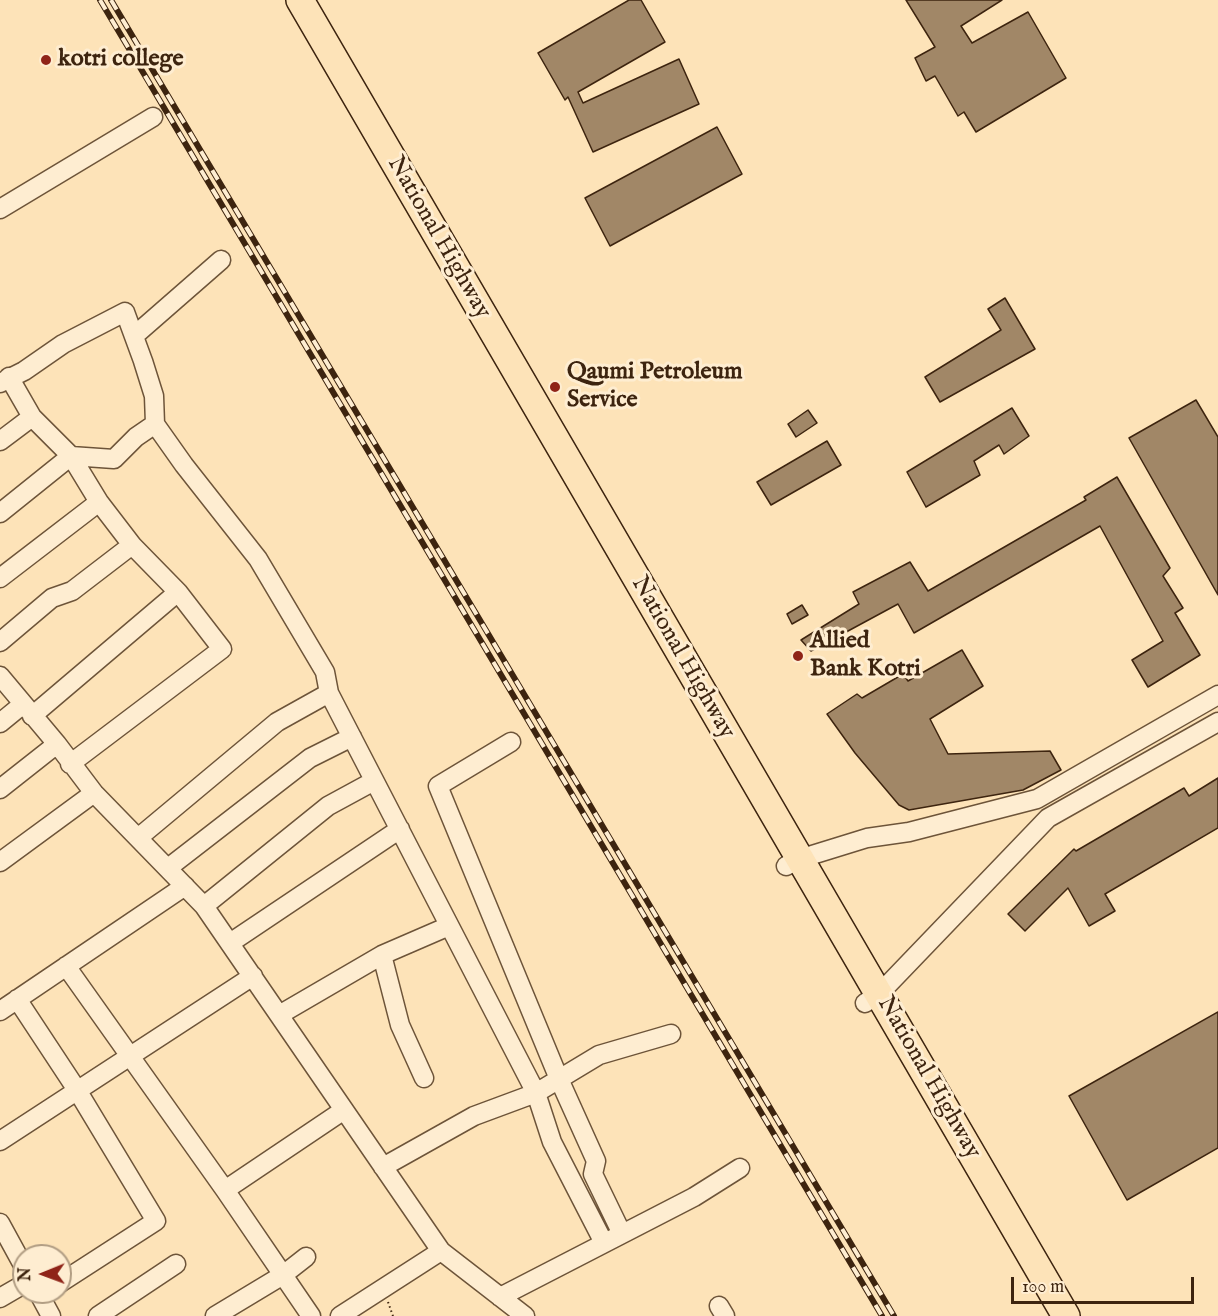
<!DOCTYPE html>
<style>
body{margin:0}
#map{position:relative;width:1218px;height:1316px;overflow:hidden;background:#fde3b8;font-family:"IM FELL English",serif}
canvas{display:block}
.north{position:absolute;left:12px;top:1244px;width:60px;height:60px;box-sizing:border-box;background:#feedd1;border:2px solid #b19d83;border-radius:50%;rotate:269deg;font-size:16px;font-weight:700;line-height:24px;text-align:center;color:#3d240f}
.north::after{content:'';display:block;margin:auto;width:21px;height:27px;background:#8f2418;clip-path:polygon(50% 0,100% 100%,50% 72%,0 100%)}
.scale{position:absolute;left:1011px;top:1277px;width:183px;height:27px;box-sizing:border-box;border:3px solid #3d240f;border-top:0;padding-left:8px;font-size:18px;line-height:21px;white-space:nowrap;color:#3d240f;-webkit-text-stroke:4px #feedd1;paint-order:stroke}
</style>
<div id="map">
<canvas width="1218" height="1316"></canvas>
<div class="north">N</div>
<div class="scale">100 m</div>
</div>
<script>
const ctx = document.querySelector('canvas').getContext('2d');
ctx.lineJoin = 'round';
function fill(path, color) {
  ctx.fillStyle = color;
  ctx.fill(path, 'evenodd');
}
function stroke(path, color, width, dash) {
  ctx.strokeStyle = color;
  ctx.lineWidth = width;
  ctx.lineCap = dash ? 'butt' : 'round';
  ctx.setLineDash(dash || []);
  ctx.stroke(path);
}
function write(font, color, halo, rows, align = 'center') {
  ctx.font = font + ' "IM FELL English",serif';
  ctx.lineWidth = 6;
  ctx.setLineDash([]);
  ctx.textBaseline = 'middle';
  ctx.strokeStyle = halo;
  ctx.fillStyle = color;
  for (const [text, x, y, turn = 0] of rows) {
    ctx.save();
    ctx.translate(x, y);
    ctx.rotate((+turn || 0) * Math.PI / 180);
    ctx.textAlign = isNaN(turn) ? turn : align;
    if (halo) ctx.strokeText(text, 0, 0);
    ctx.fillText(text, 0, 0);
    ctx.restore();
  }
}
const building = new Path2D(`
 M 629,0 L 641,0 L 665,42 L 578,92 L 583,103 L 679,59 L 699,104 L 593,152 L 568,97 L 565,100 L 538,53 Z
 M 906,0 L 1002,0 L 961,26 L 972,43 L 1028,12 L 1066,78 L 976,132 L 964,112 L 958,116 L 935,76 L 926,81 L 915,58 L 935,47 Z
 M 717,127 L 742,174 L 610,246 L 585,198 Z
 M 1005,298 L 1035,349 L 940,402 L 925,377 L 1001,330 L 988,309 Z
 M 1196,400 L 1218,437 L 1218,595 L 1129,438 Z
 M 1012,408 L 1029,436 L 1004,454 L 999,445 L 974,461 L 980,475 L 926,507 L 907,472 Z
 M 808,410 L 817,423 L 796,437 L 788,424 Z
 M 827,441 L 841,465 L 771,505 L 757,482 Z
 M 1117,477 L 1170,568 L 1163,576 L 1183,608 L 1175,613 L 1200,655 L 1148,687 L 1132,660 L 1163,641 L 1100,526 L 914,633 L 898,604 L 811,651 L 801,640 L 859,604 L 853,592 L 910,562 L 928,591 L 1086,500 L 1084,497 Z
 M 802,605 L 808,615 L 792,624 L 787,614 Z
 M 962,650 L 983,686 L 930,719 L 948,754 L 1050,751 L 1061,770 L 1023,790 L 909,810 L 899,805 L 855,753 L 827,714 L 857,694 L 862,698 L 903,674 L 908,681 Z
 M 1218,778 L 1218,828 L 1105,894 L 1115,911 L 1089,926 L 1068,888 L 1025,931 L 1008,914 L 1074,849 L 1076,851 L 1184,788 L 1189,796 Z
 M 1218,1012 L 1218,1148 L 1127,1200 L 1069,1096 Z`);
fill(building, '#a18767');
stroke(building, '#3d240f', 1.5);
const minor = new Path2D(`
 M 0,209 L 153,117
 M 134,336 L 221,260
 M 9,377 L 32,417 L 71,456 L 99,502 L 132,545 L 178,592 L 222,649 L 70,764
 M 0,383 L 24,371 L 63,344 L 125,312 L 143,361 L 154,396 L 155,424 L 184,465 L 258,559 L 325,672 L 329,693 L 536,1093 L 552,1142 L 604,1243
 M 0,441 L 32,417
 M 0,513 L 71,456 L 114,459 L 136,437 L 155,424
 M 0,578 L 99,502
 M 0,642 L 52,598 L 72,591 L 132,545
 M 0,676 L 57,744 L 94,793 L 204,906 L 441,1251 L 525,1316
 M 32,716 L 178,592
 M 0,723 L 22,705
 M 511,742 L 438,786 L 559,1079 L 596,1161 L 593,1174 L 622,1234
 M 0,789 L 57,744
 M 138,838 L 277,722 L 329,693
 M 0,862 L 94,793
 M 786,866 L 799,859 L 867,838 L 909,832 L 1037,799 L 1218,695
 M 168,868 L 310,758 L 352,737
 M 204,906 L 328,806 L 374,781
 M 230,943 L 400,829
 M 382,955 L 400,1025 L 424,1078
 M 66,966 L 225,1190 L 311,1316
 M 17,999 L 77,1090 L 156,1221 L 60,1283
 M 865,1003 L 879,994 L 1048,818 L 1218,722
 M 0,1011 L 185,886
 M 279,1015 L 382,955 L 449,926
 M 0,1141 L 253,976
 M 383,1167 L 474,1116 L 536,1093 L 599,1055 L 671,1034
 M 225,1190 L 344,1110
 M 0,1223 L 24,1267
 M 38,1292 L 51,1316
 M 500,1297 L 694,1197 L 740,1168
 M 0,1298 L 24,1284
 M 719,1306 L 725,1316
 M 98,1316 L 176,1264
 M 215,1316 L 283,1275 L 306,1257
 M 340,1316 L 441,1251`);
const highway = new Path2D(`
 M 300,0 L 1066,1316`);
stroke(minor, '#6d5439', 21);
stroke(highway, '#3d240f', 30);
stroke(new Path2D(`
 M 388,1302 L 393,1316`), '#3d240f', 2, [1.5, 3]);
stroke(minor, '#feedd1', 18);
stroke(highway, '#fde3b8', 27);
const rail = new Path2D(`
 M 100,0 L 882,1316
 M 111,0 L 894,1316`);
stroke(rail, '#3d240f', 6);
stroke(rail, '#feedd1', 4, [11]);
for (const [x, y, r, color] of [
 [46,60,6,"#8f2418"],
 [555,387,6,"#8f2418"],
 [798,656,6,"#8f2418"]
]) {
  const dot = new Path2D();
  dot.arc(x, y, r, 0, 2 * Math.PI);
  ctx.fillStyle = color;
  ctx.fill(dot);
  stroke(dot, '#feedd1', 2);
}
write('bold 24px', '#3d240f', '#feedd1', [
 ["kotri college",58,60],
 ["Qaumi Petroleum",567,373],
 ["Service",567,401],
 ["Allied",810,642],
 ["Bank Kotri",810,670]
], 'left');
write('24px', '#3d240f', '#feedd1', [
 ["National Highway",438,238,60],
 ["National Highway",682,658,60],
 ["National Highway",928,1078,60]
]);
</script>
